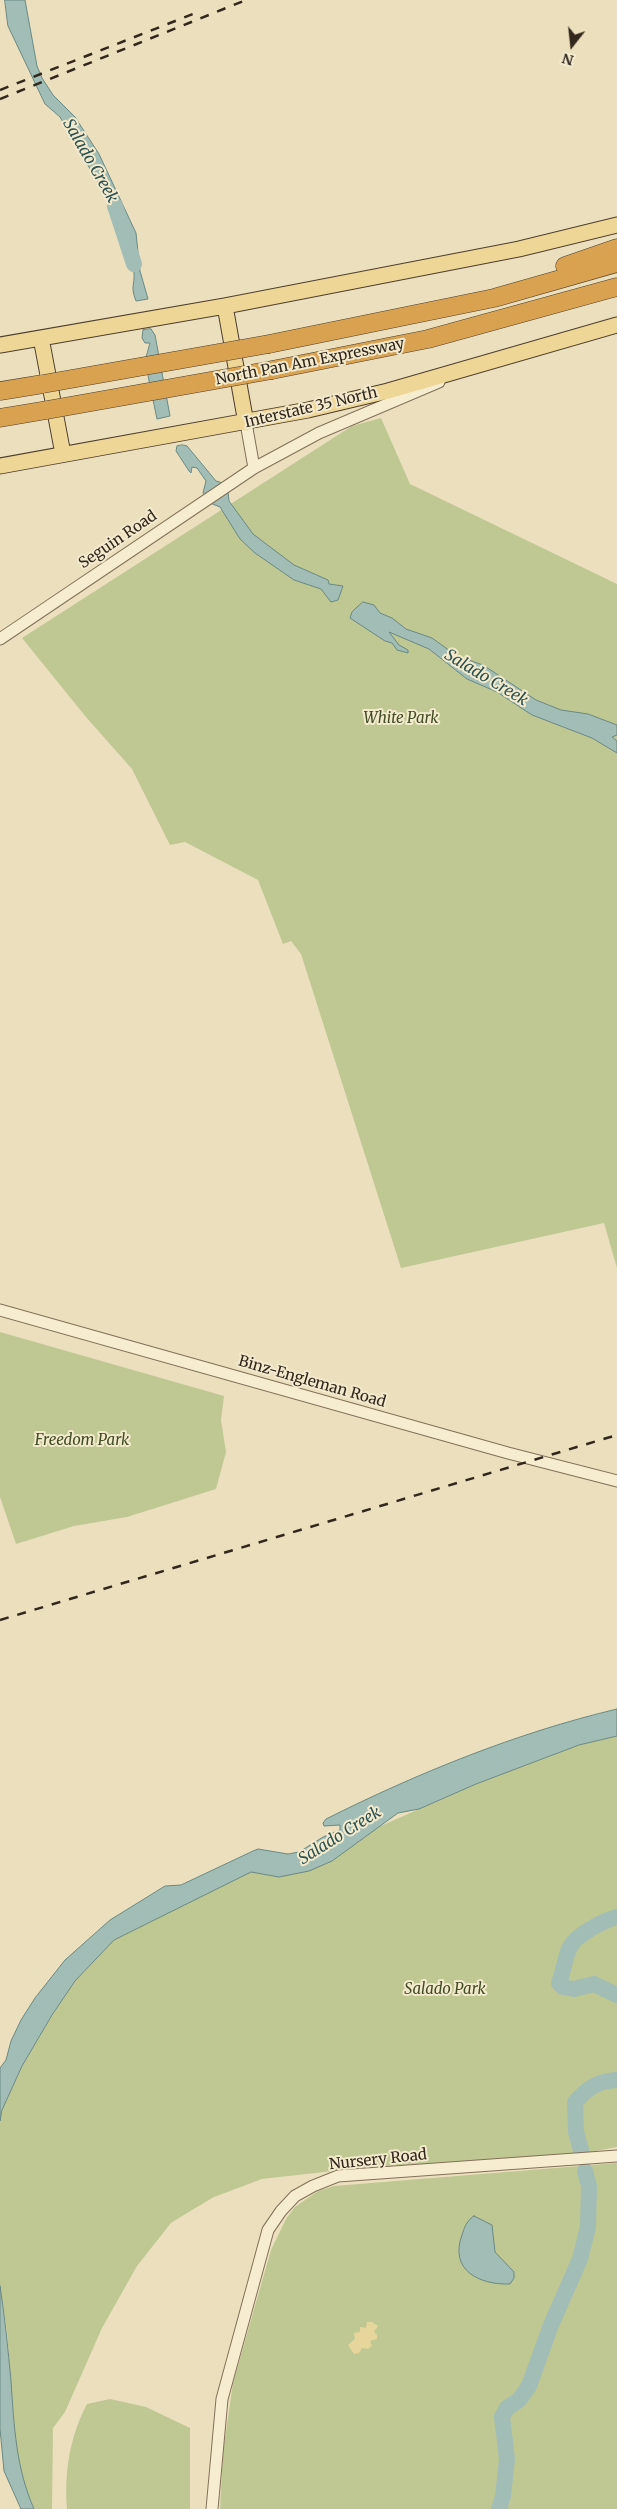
<!DOCTYPE html>
<style>
body{margin:0}
#map{position:relative;width:617px;height:2509px;overflow:hidden;background:#ebdfbe;font-family:Merriweather,serif}
canvas{display:block}
.north{position:absolute;left:547px;top:20px;width:50px;height:50px;-webkit-text-stroke:4px #f3eacd;paint-order:stroke;rotate:196deg;font-size:14px;font-weight:700;line-height:20px;text-align:center;color:#32271c}
.north::after{content:'';display:block;margin:auto;width:18px;height:22px;background:#32271c;clip-path:polygon(50% 0,100% 100%,50% 72%,0 100%)}
</style>
<div id="map">
<canvas width="617" height="2509"></canvas>
<div class="north">N</div>
</div>
<script>
const ctx = document.querySelector('canvas').getContext('2d');
ctx.lineJoin = 'round';
function fill(path, color) {
  ctx.fillStyle = color;
  ctx.fill(path, 'evenodd');
}
function stroke(path, color, width, dash) {
  ctx.strokeStyle = color;
  ctx.lineWidth = width;
  ctx.lineCap = dash ? 'butt' : 'round';
  ctx.setLineDash(dash || []);
  ctx.stroke(path);
}
function write(font, color, halo, rows, align = 'center') {
  ctx.font = font + ' Merriweather,serif';
  ctx.lineWidth = 4;
  ctx.setLineDash([]);
  ctx.textBaseline = 'middle';
  ctx.strokeStyle = halo;
  ctx.fillStyle = color;
  for (const [text, x, y, turn = 0] of rows) {
    ctx.save();
    ctx.translate(x, y);
    ctx.rotate((+turn || 0) * Math.PI / 180);
    ctx.textAlign = isNaN(turn) ? turn : align;
    if (halo) ctx.strokeText(text, 0, 0);
    ctx.fillText(text, 0, 0);
    ctx.restore();
  }
}
fill(new Path2D(`
 M 381,418 L 410,484 L 617,584 L 617,1268 L 604,1223 L 401,1268 L 301,954 L 291,941 L 283,944 L 258,880 L 185,842 L 170,845 L 132,769 L 86,717 L 22,638 L 352,426 Z
 M 0,1332 L 224,1396 L 221,1420 L 226,1452 L 216,1489 L 127,1517 L 74,1526 L 16,1544 L 0,1497 Z
 M 617,1736 L 617,2147 L 579,2154 L 369,2167 L 262,2179 L 214,2197 L 192,2210 L 171,2223 L 137,2266 L 102,2328 L 65,2412 L 53,2428 L 52,2509 L 34,2509 L 23,2485 L 16,2449 L 7,2332 L 0,2286 L 0,2121 L 2,2110 L 22,2066 L 52,2015 L 75,1981 L 114,1940 L 251,1871 L 279,1877 L 332,1861 L 374,1829 L 476,1784 L 579,1745 Z
 M 617,2163 L 617,2509 L 220,2509 L 223,2452 L 233,2383 L 271,2250 L 286,2219 L 295,2207 L 318,2191 L 334,2186 Z
 M 110,2399 L 146,2407 L 190,2428 L 190,2509 L 67,2509 C 64,2473 70,2436 87,2404 Z`), '#bfc893');
fill(new Path2D(`
 M 367,2322 L 372,2322 L 378,2326 L 374,2332 L 377,2335 L 377,2339 L 370,2341 L 372,2346 L 368,2349 L 362,2348 L 359,2353 L 354,2354 L 348,2345 L 355,2339 L 354,2333 L 360,2332 L 360,2327 L 366,2328 Z`), '#e6d69c');
const water = new Path2D(`
 M 5,0 L 25,0 L 37,66 L 42,78 L 53,95 L 75,117 L 99,154 L 136,233 L 140,271 L 148,299 L 136,301 C 130,286 135,285 134,273 C 132,260 128,250 129,236 L 60,117 L 45,104 L 8,26 Z
 M 151,329 L 155,335 L 170,416 L 157,419 L 145,361 L 150,343 L 145,343 L 142,338 L 143,330 Z
 M 183,445 L 187,446 L 216,481 L 220,482 L 228,491 L 229,501 L 253,534 L 294,565 L 328,580 L 329,584 L 343,586 L 338,600 L 331,602 L 321,589 L 294,580 L 255,553 L 240,539 L 220,507 L 210,503 L 203,493 L 206,481 L 197,468 L 192,467 L 191,473 L 189,471 L 176,451 L 177,446 Z
 M 363,602 L 374,605 L 380,613 L 392,618 L 406,629 L 432,638 L 457,656 L 483,665 L 536,700 L 561,710 L 588,714 L 617,725 L 617,735 L 612,737 L 617,741 L 617,753 L 592,738 L 532,715 L 497,692 L 467,679 L 429,649 L 389,632 L 399,645 L 408,650 L 408,653 L 397,650 L 392,643 L 385,641 L 350,618 L 352,612 Z
 M 617,1709 L 617,1736 L 579,1745 L 476,1784 L 419,1809 L 398,1813 L 332,1861 L 309,1871 L 279,1877 L 251,1872 L 114,1940 L 75,1981 L 52,2015 L 22,2066 L 2,2110 L 0,2121 L 0,2068 L 6,2060 L 11,2041 L 21,2020 L 35,1998 L 65,1960 L 110,1920 L 165,1886 L 181,1885 L 253,1851 L 258,1849 L 288,1854 L 299,1852 L 323,1837 L 340,1830 L 340,1825 L 324,1826 L 323,1823 L 326,1819 C 418,1773 516,1733 617,1709 Z
 M 474,2216 L 492,2225 L 495,2252 L 514,2272 L 514,2278 L 510,2284 C 479,2285 449,2270 462,2235 C 464,2228 467,2220 474,2216 Z
 M 0,2286 C 5,2318 8,2349 11,2381 C 14,2426 16,2468 34,2509 L 21,2509 L 4,2471 L 0,2429 Z`);
fill(water, '#a1bdb6');
stroke(water, '#698983', 1);
stroke(new Path2D(`
 M 115,206 L 134,264
 M 617,1917 C 604,1920 574,1936 569,1949 C 565,1959 563,1972 559,1983 L 563,1987 L 574,1989 L 594,1984 L 617,1995
 M 581,2150 L 576,2132 L 575,2102 C 588,2088 597,2081 617,2080
 M 499,2509 L 503,2496 L 507,2459 L 502,2417 L 507,2408 L 519,2400 L 529,2386 L 551,2325 L 580,2259 L 588,2227 L 589,2186 L 585,2171`), '#a1bdb6', 16);
const minor = new Path2D(`
 M 246,423 L 254,468
 M 0,639 L 254,468 L 319,433 L 439,382
 M 0,1310 L 508,1453 L 617,1481
 M 212,2509 L 222,2399 L 268,2230 L 281,2211 L 295,2196 L 313,2186 L 338,2176 L 617,2156`);
const major = new Path2D(`
 M 225,306 L 246,423
 M 41,338 L 63,454
 M 0,345 L 225,306 L 519,249 L 617,225
 M 0,466 L 308,410 L 388,391 L 617,325`);
const highway = new Path2D(`
 M 565,266 L 617,248
 M 269,344 L 494,298 L 617,263
 M 272,370 L 428,339 L 617,287
 M 0,391 L 43,384
 M 0,418 L 47,410`);
stroke(minor, '#827058', 13);
stroke(major, '#4f3e2c', 17);
stroke(highway, '#4f3e2c', 19);
stroke(minor, '#f6edd0', 11);
stroke(major, '#edd696', 15);
stroke(highway, '#d8a251', 18);
stroke(new Path2D(`
 M 0,90 L 198,12
 M 0,99 L 246,0
 M 0,1620 L 617,1435`), '#32271c', 2.5, [9, 9]);
const highwayBridge = new Path2D(`
 M 43,384 L 269,344
 M 47,410 L 272,370`);
stroke(highwayBridge, '#4f3e2c', 19, []);
stroke(highwayBridge, '#d8a251', 18);
write('15px', '#32271c', '#f3eacd', [
 ["North Pan Am Expressway",310,362,-11],
 ["Interstate 35 North",311,408,-13],
 ["Seguin Road",118,540,-34],
 ["Binz-Engleman Road",312,1382,16],
 ["Nursery Road",378,2160,-6]
]);
write('italic 15px', '#414d23', '#f3eacd', [
 ["White Park",401,719],
 ["Freedom Park",82,1441],
 ["Salado Park",445,1990]
]);
write('italic 16px', '#2c5150', '#f3eacd', [
 ["Salado Creek",90,161,60],
 ["Salado Creek",486,678,31],
 ["Salado Creek",340,1836,-32]
]);
</script>
